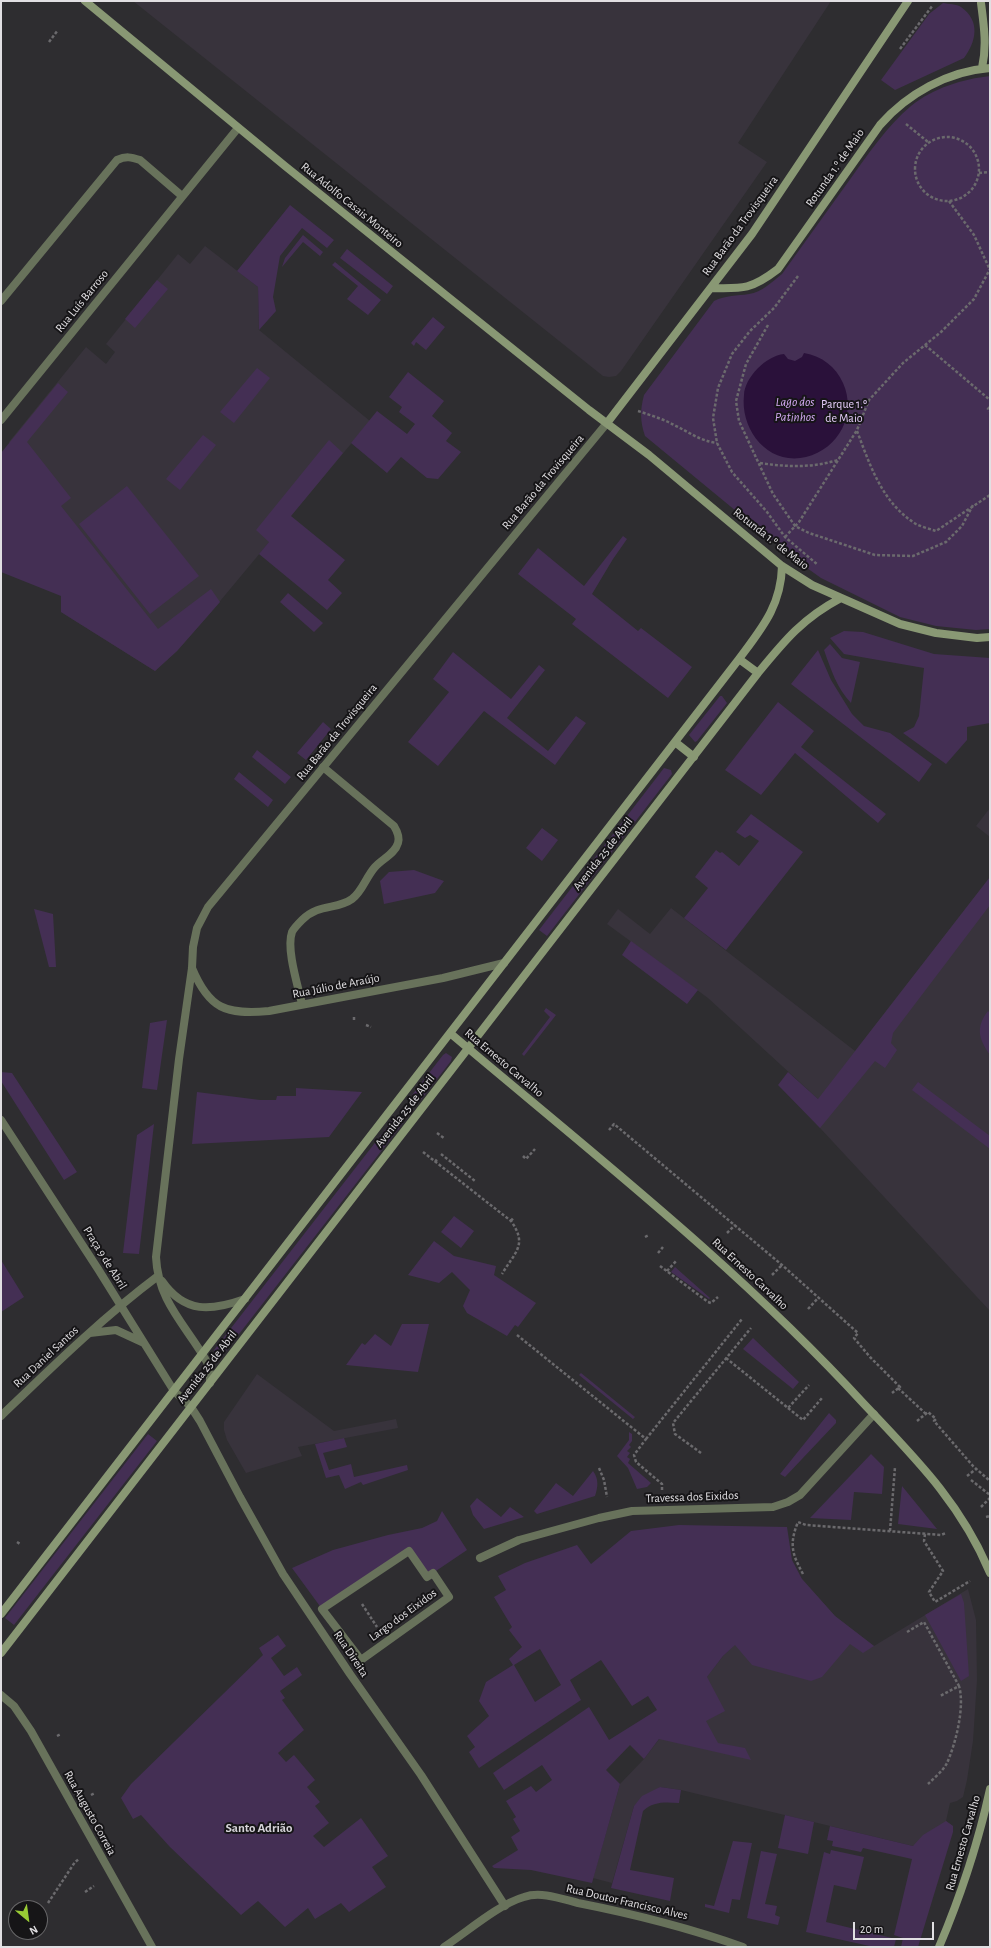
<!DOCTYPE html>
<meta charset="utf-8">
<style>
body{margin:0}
#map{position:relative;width:991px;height:1948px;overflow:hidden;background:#2e2d30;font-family:"Alegreya Sans",sans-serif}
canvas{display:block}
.frame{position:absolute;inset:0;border:2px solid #e1dfe2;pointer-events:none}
.north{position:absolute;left:8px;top:1900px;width:40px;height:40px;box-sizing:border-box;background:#161517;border:1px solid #676668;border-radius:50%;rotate:151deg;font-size:11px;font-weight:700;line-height:16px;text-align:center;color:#e1dfe2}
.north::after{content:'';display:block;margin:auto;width:14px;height:18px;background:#99cb35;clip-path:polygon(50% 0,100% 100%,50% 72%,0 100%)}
.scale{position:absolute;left:853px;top:1922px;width:81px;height:18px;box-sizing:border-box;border:2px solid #e1dfe2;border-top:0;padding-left:5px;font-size:12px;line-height:14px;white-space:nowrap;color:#e1dfe2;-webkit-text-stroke:3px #161517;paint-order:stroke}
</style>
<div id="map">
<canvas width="991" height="1948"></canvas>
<div class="frame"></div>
<div class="north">N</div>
<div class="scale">20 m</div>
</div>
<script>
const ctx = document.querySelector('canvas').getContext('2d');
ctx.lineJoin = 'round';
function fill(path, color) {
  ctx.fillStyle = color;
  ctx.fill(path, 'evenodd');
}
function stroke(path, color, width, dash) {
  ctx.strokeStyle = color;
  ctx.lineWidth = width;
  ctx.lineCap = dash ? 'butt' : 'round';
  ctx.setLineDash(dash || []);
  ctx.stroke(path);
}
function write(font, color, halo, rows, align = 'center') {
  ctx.font = font + ' "Alegreya Sans",sans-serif';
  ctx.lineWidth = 4;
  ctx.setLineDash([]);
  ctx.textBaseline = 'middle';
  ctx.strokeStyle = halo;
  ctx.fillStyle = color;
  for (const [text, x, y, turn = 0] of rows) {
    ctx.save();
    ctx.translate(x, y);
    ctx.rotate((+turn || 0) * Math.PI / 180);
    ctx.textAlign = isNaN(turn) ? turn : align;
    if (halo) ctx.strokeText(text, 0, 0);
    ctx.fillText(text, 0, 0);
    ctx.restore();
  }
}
fill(new Path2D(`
 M 133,1 L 831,1 L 738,143 L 767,162 L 621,371 L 616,376 L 609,377 L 603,376 Z
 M 205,246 L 258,287 L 259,330 L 370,421 L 206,618 L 177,651 L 155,671 L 61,612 L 61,596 L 9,442 L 86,347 L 106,364 L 115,352 L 106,344 L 178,254 L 190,264 Z
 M 990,797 L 990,837 L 976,826 L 990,808 Z
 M 990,877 L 990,1311 L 808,1115 L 818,1099 L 708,998 L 607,924 L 618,909 L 650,934 L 671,908 L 855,1051 Z
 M 257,1374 L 334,1431 L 396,1419 L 398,1428 L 298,1447 L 302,1456 L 246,1473 L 227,1440 L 224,1430 L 224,1422 Z
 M 802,1579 L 835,1616 L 874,1646 L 968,1589 L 976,1620 L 977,1680 L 973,1741 L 967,1780 L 963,1797 L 957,1801 L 950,1803 L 946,1821 L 953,1826 L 953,1832 L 913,1846 L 681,1790 L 660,1787 L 634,1806 L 612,1883 L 593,1878 L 620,1784 L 644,1759 L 723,1656 Z`), '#38333c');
fill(new Path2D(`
 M 943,3 C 948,4 957,4 961,7 C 981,21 976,42 964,58 L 895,90 L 881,80 L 929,14 Z
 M 990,76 L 990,629 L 976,630 L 936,626 L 900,617 L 821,578 L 793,558 L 645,436 C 640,421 640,410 644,395 L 714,301 C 726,295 737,296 749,294 C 762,292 772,282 782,274 C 805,242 828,210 851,178 C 869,153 887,126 911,106 C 933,88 963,79 990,76 Z
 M 290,205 L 334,240 L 327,248 L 302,228 L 280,256 L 273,297 L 276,311 L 259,330 L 258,287 L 237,271 Z
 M 303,235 L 323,252 L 320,256 L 303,242 L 282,267 L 285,258 Z
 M 347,249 L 393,286 L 387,294 L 340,258 Z
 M 335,262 L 381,300 L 368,315 L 347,299 L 358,286 L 332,265 Z
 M 157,280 L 168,289 L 135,328 L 125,319 Z
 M 433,317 L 445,327 L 426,350 L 416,342 L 414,346 L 411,343 Z
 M 257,368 L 270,378 L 234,423 L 220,412 Z
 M 408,372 L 444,401 L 432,416 L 452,433 L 446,441 L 461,452 L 438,479 L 427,478 L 401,457 L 387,473 L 351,443 L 377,411 L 407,434 L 415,424 L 399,412 L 402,407 L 389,397 Z
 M 58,383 L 68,392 L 27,442 L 71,498 L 61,506 L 158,629 L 211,589 L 220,602 L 177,651 L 155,671 L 61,612 L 61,596 L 1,572 L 1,453 Z
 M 203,435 L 216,445 L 180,490 L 166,479 Z
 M 329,440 L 343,453 L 291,516 L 345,560 L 328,580 L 342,593 L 327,610 L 259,554 L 269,542 L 256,530 Z
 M 127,486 L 199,576 L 150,614 L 79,524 Z
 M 623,536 L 627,539 L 613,559 L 592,594 L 638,631 L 641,628 L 692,667 L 668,698 L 572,624 L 576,619 L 518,574 L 538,548 L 584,586 Z
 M 288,593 L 323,623 L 314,632 L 280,602 Z
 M 844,631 L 863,632 L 934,654 L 990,658 L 990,723 L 967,727 L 967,740 L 946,764 L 903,733 L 914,727 L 919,716 L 924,668 L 844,654 L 830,638 Z
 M 830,644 L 842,658 L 860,662 L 851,703 C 837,688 831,670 824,650 Z
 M 818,650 L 831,680 L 852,714 L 864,726 L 890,733 L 932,764 L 919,782 L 791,684 Z
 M 453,652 L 511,699 L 539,665 L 545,670 L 507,718 L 548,751 L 576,716 L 586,723 L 555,765 L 484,711 L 438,766 L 408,742 L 449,692 L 433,679 Z
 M 720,696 L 722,696 L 727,703 L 697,741 L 695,742 L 689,735 Z
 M 778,702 L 814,731 L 801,747 L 886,814 L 878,823 L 795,753 L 761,795 L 725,770 Z
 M 323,722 L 331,729 L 306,760 L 297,753 Z
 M 257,750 L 291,777 L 285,784 L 252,757 Z
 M 664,768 L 671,770 L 672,774 L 547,936 L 539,930 Z
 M 239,772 L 273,800 L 268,807 L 234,779 Z
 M 751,814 L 803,852 L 726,950 L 684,918 L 708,888 L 695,877 L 716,850 L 720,853 L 722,852 L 739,866 L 759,841 L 750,835 L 745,838 L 736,832 Z
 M 542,828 L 558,840 L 542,861 L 526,848 Z
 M 414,870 L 444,881 L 435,893 L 384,904 L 380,881 L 389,872 Z
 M 990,877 L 990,905 L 893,1033 L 891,1043 L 897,1050 L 885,1068 L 875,1061 L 820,1128 L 778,1085 L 788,1072 L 818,1099 Z
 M 34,909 L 53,914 L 56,967 L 49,967 Z
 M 631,941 L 698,990 L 687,1004 L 622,955 Z
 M 546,1008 L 556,1015 L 524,1056 L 522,1054 L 550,1017 L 544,1011 Z
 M 988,1011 L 990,1013 L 990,1055 C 979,1039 975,1028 988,1011 Z
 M 167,1020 L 157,1090 L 142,1088 L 150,1023 Z
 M 446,1053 L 452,1057 L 451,1061 L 420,1101 L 412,1095 L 443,1055 Z
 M 1,1072 L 12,1073 L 77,1172 L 64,1180 L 1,1081 Z
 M 918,1082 L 990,1136 L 990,1149 L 912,1090 Z
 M 296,1088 L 362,1092 L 329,1137 L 192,1144 L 197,1092 L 260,1100 L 276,1100 L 277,1096 L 296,1096 Z
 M 395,1117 L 403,1123 L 222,1356 L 219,1358 L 214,1355 L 214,1350 Z
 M 154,1124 L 139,1254 L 123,1253 L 137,1135 Z
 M 454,1216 L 474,1231 L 461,1248 L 441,1232 Z
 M 434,1241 L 454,1256 L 496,1266 L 494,1275 L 536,1303 L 518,1327 L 515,1325 L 507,1336 L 467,1313 L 463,1306 L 470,1290 L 452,1272 L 439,1283 L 408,1275 Z
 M 1,1260 L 24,1297 L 1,1312 Z
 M 675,1267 L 710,1298 L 709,1299 L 671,1272 Z
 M 402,1324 L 429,1324 L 418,1372 L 346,1365 L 362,1343 L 365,1345 L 375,1334 L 391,1346 Z
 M 753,1338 L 799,1382 L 793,1389 L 743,1349 Z
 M 581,1373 L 635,1417 L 633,1419 L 579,1375 Z
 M 829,1413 L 836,1420 L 836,1423 L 785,1477 L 780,1474 Z
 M 629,1432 L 632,1434 L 632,1441 L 629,1445 L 631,1447 L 627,1451 L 630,1453 L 627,1457 L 630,1459 L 628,1463 L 651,1483 L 647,1487 L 637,1489 L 628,1468 L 617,1456 L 629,1440 Z
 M 148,1434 L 157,1441 L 14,1625 L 5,1618 Z
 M 344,1438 L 347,1447 L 323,1453 L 329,1470 L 351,1464 L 354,1477 L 407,1465 L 408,1470 L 363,1485 L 361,1482 L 345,1489 L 339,1475 L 326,1478 L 315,1444 Z
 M 871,1454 L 884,1467 L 882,1494 L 854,1492 L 851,1520 L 810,1518 Z
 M 593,1471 C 599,1479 598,1487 595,1496 L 537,1514 L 534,1511 L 556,1483 L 573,1496 Z
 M 902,1486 L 937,1529 L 898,1524 Z
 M 477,1498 L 501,1517 L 510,1507 L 524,1517 L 484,1529 L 473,1515 L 470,1506 Z
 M 442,1511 L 467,1550 L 427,1577 L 409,1551 L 322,1609 L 292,1568 L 333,1550 L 388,1535 L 422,1528 L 437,1521 Z
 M 679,1525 L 787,1527 L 792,1560 L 802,1579 L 835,1616 L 874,1646 L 863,1653 L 850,1644 L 822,1677 L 811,1681 L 752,1665 L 735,1645 L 723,1656 L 707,1677 L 725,1711 L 706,1721 L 718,1743 L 745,1748 L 751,1760 L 659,1739 L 644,1759 L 630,1745 L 606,1770 L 620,1784 L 592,1883 L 531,1870 L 494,1868 L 492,1866 L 518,1850 L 511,1837 L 520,1831 L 513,1819 L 516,1817 L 506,1801 L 531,1786 L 536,1792 L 552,1780 L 542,1765 L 504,1790 L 493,1773 L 589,1707 L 609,1740 L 657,1710 L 648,1696 L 632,1706 L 601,1660 L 570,1680 L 581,1700 L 479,1768 L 469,1752 L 475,1747 L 467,1736 L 489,1716 L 479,1701 L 486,1682 L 513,1665 L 509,1659 L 522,1647 L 509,1630 L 512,1627 L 494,1597 L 506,1590 L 498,1576 L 525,1563 L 577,1545 L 591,1564 L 631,1531 ZM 540,1649 L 561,1685 L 535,1702 L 514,1665 Z
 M 961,1594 L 964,1603 L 969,1676 L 961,1681 L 925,1615 Z
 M 278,1635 L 286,1646 L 271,1658 L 284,1676 L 297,1667 L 302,1675 L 280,1691 L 285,1698 L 282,1700 L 304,1730 L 278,1753 L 286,1762 L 294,1755 L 315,1780 L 307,1787 L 320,1802 L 315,1806 L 329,1823 L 313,1836 L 324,1847 L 361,1818 L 388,1856 L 372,1867 L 386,1887 L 349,1912 L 341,1903 L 315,1919 L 308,1908 L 285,1927 L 258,1901 L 241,1915 L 170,1847 L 141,1815 L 133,1819 L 121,1798 L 131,1784 L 263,1655 L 259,1648 Z
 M 660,1787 L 681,1790 L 679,1803 C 666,1802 653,1801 643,1811 L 630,1870 L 674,1878 L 670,1901 L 611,1888 L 634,1806 L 642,1796 Z
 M 785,1815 L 814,1822 L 808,1854 L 778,1848 Z
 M 946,1821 L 953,1826 L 953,1832 L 918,1947 L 901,1947 L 903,1938 L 894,1935 L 912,1859 L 863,1848 L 861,1852 L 832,1846 L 833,1841 L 827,1840 L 830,1826 L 913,1846 L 923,1835 Z
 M 733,1841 L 752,1843 L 740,1900 L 732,1899 L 729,1913 L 705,1907 L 705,1904 L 714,1906 Z
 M 831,1850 L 864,1857 L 856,1890 L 834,1885 L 826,1922 L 896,1939 L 894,1947 L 874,1947 L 806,1932 L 824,1852 L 830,1854 Z
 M 761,1851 L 777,1854 L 765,1904 L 777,1906 L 775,1915 L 780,1917 L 778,1925 L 747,1918 Z`), '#442f54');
fill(new Path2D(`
 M 804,353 C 822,356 836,367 843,383 C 857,414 839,449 806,457 C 768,466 740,430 744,395 C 745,377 766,356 784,354 L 788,359 L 795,361 L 802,357 Z`), '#2a113a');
stroke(new Path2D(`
 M 49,42 L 58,30
 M 900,49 L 933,5
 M 906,124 L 928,142
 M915 169a32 32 0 1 1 64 0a32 32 0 1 1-64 0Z
 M 979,173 L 990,172
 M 949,201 L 974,235 L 990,270
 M 798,276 L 774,308 L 750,331 L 732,354 L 718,388 L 713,418 L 717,443 L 732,472 L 767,512 L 785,537 L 818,565
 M 768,325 L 746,364 L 736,401 L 739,421 L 773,494 L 795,526 L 809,533 L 875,555 L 913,556 L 946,542 L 962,526 L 973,505
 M 925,345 L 990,400
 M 990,407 L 988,409 L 990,411
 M 638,411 C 650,415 663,419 674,425 C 689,432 700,441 717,443
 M 857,431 C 870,465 882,503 916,524 C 922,527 930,529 936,531 L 990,495
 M 760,463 C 786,467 812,468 838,460
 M 785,537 L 799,522 L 857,430 L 869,400 L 903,363 L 941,332 L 974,299 L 990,269
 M 354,1017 L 354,1021
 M 366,1025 L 371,1027
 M 609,1130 L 614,1124 L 782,1265 L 858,1333 L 854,1338 L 870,1357 L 900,1387 L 892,1393
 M 437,1133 L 444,1138
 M 423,1152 L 511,1221 C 528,1245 515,1252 502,1274
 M 441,1154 L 475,1181
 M 523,1156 L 526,1159 L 535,1149
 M 435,1162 L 438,1158
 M 511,1221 L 514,1217
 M 727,1233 L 735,1225
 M 645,1237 L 649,1235
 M 658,1253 L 663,1247
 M 660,1266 L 708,1302 L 711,1303 L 718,1297
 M 667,1271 L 677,1260
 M 772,1275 L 782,1265
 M 808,1309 L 819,1297
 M 517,1335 L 646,1439 L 634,1455 L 636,1462 L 662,1484 L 662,1492
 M 726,1358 L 788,1408 L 809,1385
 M 898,1388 L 926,1414
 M 788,1408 L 803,1420 L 822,1398
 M 917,1421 L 928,1412 L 936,1419 L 934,1421 L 973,1466 L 990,1481
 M 646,1439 L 742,1319
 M 701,1453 L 675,1434 L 673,1423 L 751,1328
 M 599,1468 L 604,1480 L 607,1497
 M 967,1476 L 976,1469
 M 971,1480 L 990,1495
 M 981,1507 L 990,1498
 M 986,1517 L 990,1516
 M 890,1531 L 895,1467
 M 925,1534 L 924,1541 L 943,1571 L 929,1592 L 935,1602 L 970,1581
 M 17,1542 L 20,1544
 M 803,1574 C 792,1554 789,1544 798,1522 L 806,1525 L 941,1535 L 946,1533
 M 362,1604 L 377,1627
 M 907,1632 L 924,1622 L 959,1686
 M 57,1736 L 61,1734
 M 928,1784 C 934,1778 943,1771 947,1763 C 956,1743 965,1706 959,1686 L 940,1696
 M 91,1795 L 95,1793
 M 85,1892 L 94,1886
 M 48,1903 L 75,1862 L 79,1859`), '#6b6a6d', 2.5, [3, 2]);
stroke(new Path2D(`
 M 302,1004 C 298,986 286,949 292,932 C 294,928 299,923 302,920 C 319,903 337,910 352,899 C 362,892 366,877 375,867 C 382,859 395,854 398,843 C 400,837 397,831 394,826 L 323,767`), '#68725b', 8);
stroke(new Path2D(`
 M 1,301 L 117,160 C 126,156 131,157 140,160 L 182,196
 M 1,420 L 238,128
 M 192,968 C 209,1009 226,1015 269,1011 L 443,978 L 504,963
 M 1,1120 L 98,1269 L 174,1391 L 191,1407 L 200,1421 L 240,1497 L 283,1574 L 350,1674 L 421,1775 L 505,1906
 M 162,1281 C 185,1314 211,1311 245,1299
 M 90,1333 L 116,1330 L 142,1342
 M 210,1383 L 210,1373 L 207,1362 C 186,1325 158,1302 156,1257 L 179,1059 L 192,968 L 193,947 L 197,928 L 208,907 L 607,423
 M 1,1416 C 52,1367 102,1318 158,1276
 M 409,1551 L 427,1577 L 433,1573 L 449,1597 L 361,1660 L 322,1609 Z
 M 480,1558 L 519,1540 L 599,1518 L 632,1511 L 773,1507 L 788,1502 L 800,1495 L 874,1414
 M 1,1695 L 14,1706 L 31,1731 L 152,1947
 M 444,1947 C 467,1932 499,1904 524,1897 C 541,1891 562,1899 578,1903 C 634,1914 689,1928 743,1947`), '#68725b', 8);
stroke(new Path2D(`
 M 85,1 L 285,166 L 589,410 L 649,455 L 782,566 L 812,585 L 900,624 L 936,633 L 977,638 L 990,637
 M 981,3 C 984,26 987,46 982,68
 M 711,288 C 744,289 752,289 778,269 L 880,125 C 907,94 948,71 990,68
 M 607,423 L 752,234 L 908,1
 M 739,659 L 758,673
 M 675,742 L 694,757
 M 450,1033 C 592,1153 738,1267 864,1404 C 915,1458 961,1503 990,1573
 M 1,1614 L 739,659 C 762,628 781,606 782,566
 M 1,1653 L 758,673 C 785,640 803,618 841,598
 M 939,1947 C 961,1895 978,1844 990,1789`), '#899874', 8);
write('12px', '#e1dfe2', '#161517', [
 ["Rotunda 1.º de Maio",835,168,-55],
 ["Rua Adolfo Casais Monteiro",352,205,39],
 ["Rua Barão da Trovisqueira",740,226,-54],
 ["Rua Luís Barroso",82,301,-51],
 ["Rua Barão da Trovisqueira",543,482,-50],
 ["Rotunda 1.º de Maio",771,539,38],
 ["Rua Barão da Trovisqueira",337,732,-51],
 ["Avenida 25 de Abril",603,854,-52],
 ["Rua Júlio de Araújo",336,986,-11],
 ["Rua Ernesto Carvalho",504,1063,40],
 ["Avenida 25 de Abril",405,1111,-52],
 ["Praça 9 de Abril",105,1258,58],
 ["Rua Ernesto Carvalho",750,1274,43],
 ["Rua Daniel Santos",46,1357,-43],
 ["Avenida 25 de Abril",207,1367,-52],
 ["Travessa dos Eixidos",692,1497,-2],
 ["Largo dos Eixidos",403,1615,-36],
 ["Rua Direita",351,1654,56],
 ["Rua Augusto Correia",90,1813,61],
 ["Rua Ernesto Carvalho",963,1843,-74],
 ["Rua Doutor Francisco Alves",627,1902,13]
]);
write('12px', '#e6cefa', '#161517', [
 ["Parque 1.º",844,404],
 ["de Maio",844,418]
]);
write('italic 13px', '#d3aaf3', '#161517', [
 ["Lago dos",795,402],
 ["Patinhos",795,417]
]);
write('bold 13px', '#d5d3d8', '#161517', [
 ["Santo Adrião",259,1828]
]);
</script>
